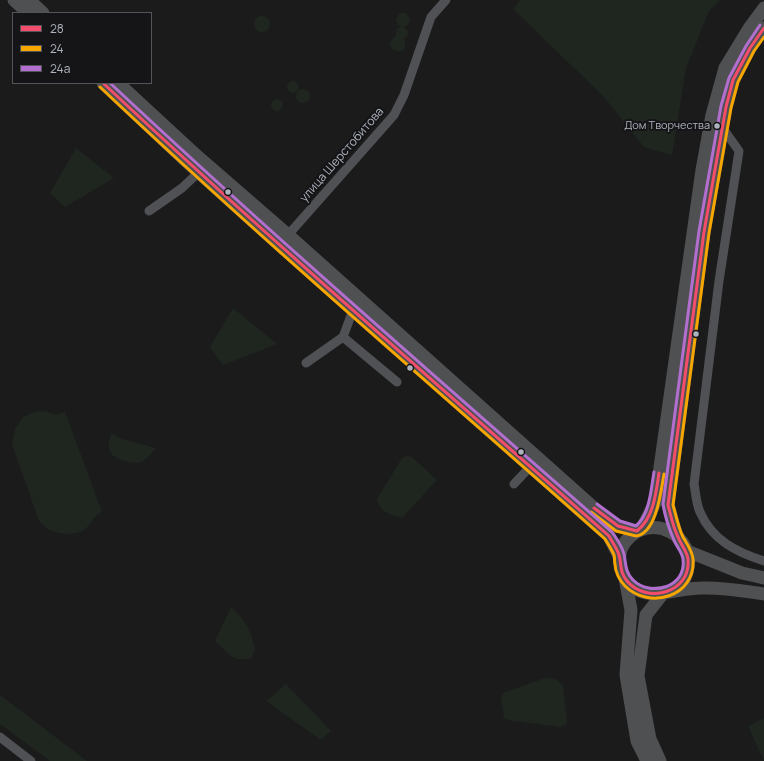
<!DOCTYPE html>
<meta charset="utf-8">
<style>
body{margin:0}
#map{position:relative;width:764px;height:761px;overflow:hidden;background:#1b1b1c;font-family:Manrope,sans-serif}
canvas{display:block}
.legend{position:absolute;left:12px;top:12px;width:140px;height:72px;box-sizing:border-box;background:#151518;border:1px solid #52545a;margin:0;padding:5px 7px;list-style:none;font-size:12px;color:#adb3bc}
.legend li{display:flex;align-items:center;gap:8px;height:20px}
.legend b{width:20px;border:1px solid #52545a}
</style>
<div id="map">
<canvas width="764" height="761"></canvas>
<ul class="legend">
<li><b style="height:5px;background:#f44d6c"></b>28</li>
<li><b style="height:5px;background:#f7a600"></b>24</li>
<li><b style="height:5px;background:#b36fd0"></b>24a</li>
</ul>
</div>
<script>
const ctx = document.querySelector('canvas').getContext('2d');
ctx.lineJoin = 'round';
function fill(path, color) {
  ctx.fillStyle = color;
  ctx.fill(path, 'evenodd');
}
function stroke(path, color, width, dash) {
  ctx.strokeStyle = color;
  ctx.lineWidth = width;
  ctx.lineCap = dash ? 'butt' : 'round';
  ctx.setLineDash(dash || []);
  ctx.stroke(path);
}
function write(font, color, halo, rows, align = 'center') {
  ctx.font = font + ' Manrope,sans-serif';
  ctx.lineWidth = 4;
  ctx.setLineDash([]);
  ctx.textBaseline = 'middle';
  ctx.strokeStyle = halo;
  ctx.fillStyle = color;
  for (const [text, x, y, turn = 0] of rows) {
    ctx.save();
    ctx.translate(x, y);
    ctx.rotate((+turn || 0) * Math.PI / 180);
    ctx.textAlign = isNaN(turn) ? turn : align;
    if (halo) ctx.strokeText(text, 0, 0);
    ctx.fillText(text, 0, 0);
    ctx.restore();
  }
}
fill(new Path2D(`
 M 520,0 L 720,0 L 709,11 L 686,68 L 672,155 L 644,147 L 604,97 L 513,9 Z
 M 400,13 L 406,13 L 410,19 L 408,25 L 404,27 L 408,31 L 408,35 L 404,39 C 413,62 376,48 396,36 L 396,33 L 397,29 L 401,26 L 397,24 L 396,19 Z
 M254 24a8 8 0 1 1 16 0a8 8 0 1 1-16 0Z
 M287 87a6 6 0 1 1 12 0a6 6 0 1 1-12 0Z
 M296 96a7 7 0 1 1 14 0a7 7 0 1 1-14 0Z
 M271 105a6 6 0 1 1 12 0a6 6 0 1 1-12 0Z
 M 76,148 L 114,178 L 65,207 L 50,193 Z
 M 233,308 L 277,344 L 223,365 L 210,347 Z
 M 44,411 L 56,415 L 65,412 L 102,512 C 92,516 93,523 85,529 C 76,537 55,534 46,528 C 44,526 41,523 39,521 L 12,444 L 15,429 L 23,417 L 34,412 Z
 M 111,433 L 122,439 L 156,448 C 152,452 146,461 140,462 C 135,464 130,462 125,461 C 108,457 106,448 111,433 Z
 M 407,456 L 412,457 L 437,480 L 403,517 C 391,517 379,511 377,499 L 402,458 Z
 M 231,607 C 246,622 251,629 255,650 L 251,658 C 232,663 228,653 215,641 Z
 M 545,678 C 551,677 560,680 563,686 L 567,721 L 565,725 L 560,727 L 508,720 L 504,718 L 501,697 L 503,693 Z
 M 286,684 L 331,731 L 321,740 L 266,701 Z
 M 0,695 L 87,761 L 50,761 L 0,724 Z
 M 764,718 L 764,761 L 748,726 Z`), '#1f2620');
stroke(new Path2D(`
 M 722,127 L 739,151 L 719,281 L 694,484 C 696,493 696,504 700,512 C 712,540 736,552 764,561
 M 149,211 L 182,188 L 199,172
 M 288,235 L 394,115 L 404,95 L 431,17 L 446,0
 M 343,337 L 397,382
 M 306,363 L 343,337 L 353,310
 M 514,484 L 530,467
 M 0,737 L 31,761`), '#4f5154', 9);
stroke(new Path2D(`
 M 14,0 L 28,13
 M 29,0 L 43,13
 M 103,83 L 187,162 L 275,241 L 609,536 L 619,556
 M 118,83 L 197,156 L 288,235 L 602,515 L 618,526 L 637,531
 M 642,528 L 655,503 L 702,170 L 712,115 L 725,68 L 750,27 L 764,8
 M 677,537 L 668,505 L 704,232 L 726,107 L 733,80 L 750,48 L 764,28
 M 687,551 L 742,573 L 764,578
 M 625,578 L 631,610 L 626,675 L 637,741 L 647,761
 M 672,590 C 676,587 681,584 684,580 C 685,578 686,575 687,572 C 698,536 651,511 626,541 C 611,559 624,590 647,593 C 663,595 683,588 701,588 C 722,587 743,591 764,594
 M 660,761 L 650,739 L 638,676 L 646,615 L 664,592`), '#4e5052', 13);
stroke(new Path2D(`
 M 103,83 C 268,238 439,386 609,536 C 612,542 617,548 619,555 C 622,565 619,571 627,581 C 646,604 691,594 688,559 C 687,551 681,545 678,537 C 673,527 671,516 668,505 L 704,232 L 726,107 L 733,80 L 750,48 L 764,28
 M 594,508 L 618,526 L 637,531 C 654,517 656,493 659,473`), '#f44d6c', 3);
stroke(new Path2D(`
 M 100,87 C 264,242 436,389 605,539 C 608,544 612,550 614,555 C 615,558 614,561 615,564 C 615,572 620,581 625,586 C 649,610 696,597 693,559 C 692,550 687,544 683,537 C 678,527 676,515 673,505 L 709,233 L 731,108 L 738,82 L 754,51 L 764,37
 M 591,512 L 616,531 L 636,536 C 657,533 661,490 664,474`), '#f7a600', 3);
stroke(new Path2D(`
 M 110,83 C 274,237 444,384 612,532 C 617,539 622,546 624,554 C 626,564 625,572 633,580 C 650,597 687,588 683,559 C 682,552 676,546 674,540 C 669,529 665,516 663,504 L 699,231 L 721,106 L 729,78 L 746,46 L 760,25
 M 597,504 L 620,521 L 636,526 C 650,514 651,489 654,472`), '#b36fd0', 3);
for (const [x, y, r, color] of [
 [717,126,3.5,"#adb3bc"],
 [228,192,3.5,"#adb3bc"],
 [696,334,3.5,"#adb3bc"],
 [410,368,3.5,"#adb3bc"],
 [521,452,3.5,"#adb3bc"]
]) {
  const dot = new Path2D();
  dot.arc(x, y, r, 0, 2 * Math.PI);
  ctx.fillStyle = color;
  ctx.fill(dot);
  stroke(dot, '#151518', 1.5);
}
write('11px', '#adb3bc', '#151518', [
 ["Дом Творчества",710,126]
], 'right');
write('12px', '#adb3bc', '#151518', [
 ["улица Шерстобитова",342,155,-49]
]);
</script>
